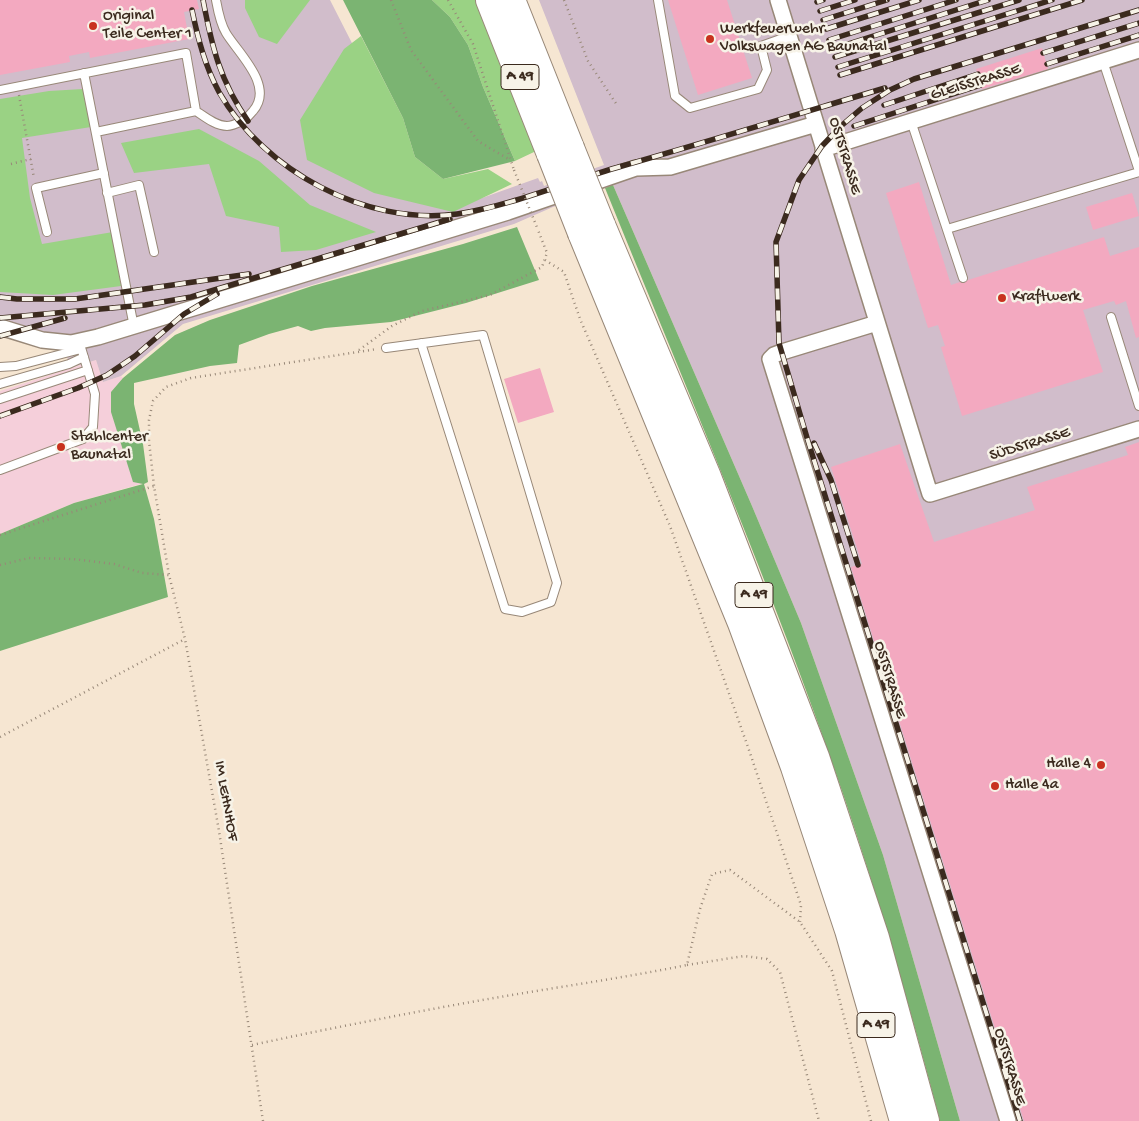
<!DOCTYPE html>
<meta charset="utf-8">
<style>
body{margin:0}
canvas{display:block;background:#f6e6d2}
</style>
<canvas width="1139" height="1121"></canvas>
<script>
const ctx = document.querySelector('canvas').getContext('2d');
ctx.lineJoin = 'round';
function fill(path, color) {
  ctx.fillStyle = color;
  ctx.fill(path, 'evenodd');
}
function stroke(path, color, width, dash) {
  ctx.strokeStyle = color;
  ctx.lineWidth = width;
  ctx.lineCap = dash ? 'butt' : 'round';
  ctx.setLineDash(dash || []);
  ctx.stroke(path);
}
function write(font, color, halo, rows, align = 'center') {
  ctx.font = font + ' "Gochi Hand",sans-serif';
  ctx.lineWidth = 5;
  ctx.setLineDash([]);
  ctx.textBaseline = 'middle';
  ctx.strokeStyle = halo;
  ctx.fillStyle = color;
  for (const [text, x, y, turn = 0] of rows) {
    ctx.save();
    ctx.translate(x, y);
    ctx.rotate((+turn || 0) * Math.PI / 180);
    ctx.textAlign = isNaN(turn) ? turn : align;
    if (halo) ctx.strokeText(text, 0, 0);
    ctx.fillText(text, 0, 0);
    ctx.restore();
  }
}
fill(new Path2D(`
 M 96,360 L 103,382 L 121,376 L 123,378 L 111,392 L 144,483 L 74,503 L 0,534 L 0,391 Z`), '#f5cfda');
fill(new Path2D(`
 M 0,0 L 330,0 L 429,194 L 450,204 L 482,198 L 538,178 L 540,182 L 542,181 L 544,186 L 604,165 L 539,0 L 1139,0 L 1139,1121 L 960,1121 L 883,855 L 801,623 L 752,506 L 613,185 L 553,207 L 514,224 L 183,324 L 121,376 L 103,382 L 96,360 L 70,368 L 65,349 L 0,334 Z`), '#d1bdcb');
fill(new Path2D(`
 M 245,0 L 310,0 L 277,44 L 259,37 L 245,8 Z
 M 432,0 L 479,0 L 540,151 L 534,152 L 515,161 L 483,87 L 468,45 L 450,17 Z
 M 361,36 L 403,118 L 415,157 L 443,179 L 488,169 L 512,184 L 453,212 L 374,193 L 307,160 L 300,120 L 344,49 Z
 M 83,89 L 91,127 L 22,138 L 30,198 L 42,244 L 113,232 L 121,286 L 53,295 L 0,292 L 0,99 L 49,91 Z
 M 199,129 L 259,161 L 310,205 L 376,232 L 316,250 L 281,252 L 279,227 L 226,216 L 209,164 L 134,173 L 121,143 Z`), '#9ad284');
fill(new Path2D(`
 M 343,0 L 432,0 L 450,17 L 468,45 L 483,87 L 515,161 L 443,179 L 415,157 L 403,118 Z
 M 613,185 L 752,506 L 801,623 L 883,855 L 960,1121 L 940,1121 C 911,1010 879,900 842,791 C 772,587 686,388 605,188 Z
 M 517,227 L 539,280 L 466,303 L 391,322 L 325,328 L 311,331 L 298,326 L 269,334 L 239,345 L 237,363 L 210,366 L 134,383 L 134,404 L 143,444 L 148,482 L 144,484 L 154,519 L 168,597 L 0,651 L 0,534 L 74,503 L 143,484 L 133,482 L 111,412 L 111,392 L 123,378 L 175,335 L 210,320 L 312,286 L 463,244 Z`), '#7bb472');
fill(new Path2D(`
 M 0,0 L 197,0 L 199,9 L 184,12 L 189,39 L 90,58 L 89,52 L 69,56 L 70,62 L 0,75 Z
 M 668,0 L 727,0 L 752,78 L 698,95 Z
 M 1042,48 L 1048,69 L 982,89 L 976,69 Z
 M 919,182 L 951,285 L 960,282 L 964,283 L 968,280 L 1104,237 L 1110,256 L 1139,247 L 1139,337 L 1136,338 L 1126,301 L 1116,305 L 1114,301 L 1083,310 L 1103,372 L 962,416 L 941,347 L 945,346 L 938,325 L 928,328 L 886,193 Z
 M 1132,193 L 1139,216 L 1093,230 L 1086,207 Z
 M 540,368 L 554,412 L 518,423 L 504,379 Z
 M 1139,442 L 1139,1121 L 1024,1121 L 851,567 L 862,564 L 831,467 L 900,444 L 934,542 L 1035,510 L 1027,487 L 1128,455 L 1125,447 Z`), '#f3a9c0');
const lane = new Path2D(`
 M 658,0 L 675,96 L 690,108 L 758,89 L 767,70 L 761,46 L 789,36
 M 1103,61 L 1139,171
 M 84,73 L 134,327
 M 0,90 L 186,53 L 196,111
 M 911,121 L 963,278
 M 96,132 L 196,111 C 205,117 216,126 227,126 C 231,126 238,123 242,121 C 247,119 250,114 253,111 C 275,86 238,53 226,33 C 220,23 218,11 216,0
 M 107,193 L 139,185 L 154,252
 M 947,229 L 1139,172
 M 47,232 L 36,188 L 104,173
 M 1111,317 L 1139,406
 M 386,348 L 483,335 L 557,583 L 551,602 L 522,612 L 505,609 L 421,343
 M 0,367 L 16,366 L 81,349
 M 0,384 L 69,364 L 84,357
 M 0,399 L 88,370
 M 0,470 L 83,439 L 93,427 L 95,394 L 79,341`);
const street = new Path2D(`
 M 778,0 L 930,494 L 1139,429
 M 823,149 L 1139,50
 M 877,323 L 782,352 L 774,355 L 770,359 L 1008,1121
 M 0,327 L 42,340 L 71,343 L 98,337 L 508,212 L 636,168 L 670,167 L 816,124`);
const highway = new Path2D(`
 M 490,0 L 551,154
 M 511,0 L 570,148
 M 601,225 L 707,477 L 815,757 L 875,938 L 925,1121
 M 582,233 L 742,623 L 795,767 L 849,930 L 904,1121`);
stroke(lane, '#988878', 10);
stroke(street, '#988878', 18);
stroke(highway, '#988878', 30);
stroke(new Path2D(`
 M 391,0 L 411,50 L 478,141 L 510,160
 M 448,0 L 473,44 L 514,170
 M 564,0 L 588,61 L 617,105
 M 19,95 L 34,178
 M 11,164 L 31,159
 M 545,260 L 564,272 L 580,319 L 670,526 L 750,753 L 801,905 L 800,922
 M 359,350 L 392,326 L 422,311 L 490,295 L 542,267 L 547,253 L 538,230
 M 0,535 L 154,486
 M 0,565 L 29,558 L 73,559 L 114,564 L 142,573 L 169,575
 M 0,737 L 185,639
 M 687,965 L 744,956 L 767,959 L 780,972 L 819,1121
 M 252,1045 C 332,1028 413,1012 494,998 C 558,987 623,978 687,965 L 700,909 L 712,874 L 730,870 L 800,922 L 832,971 L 871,1121
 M 263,1121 L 219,831 L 185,639 L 169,575 L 154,486 L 149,441 L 149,420 L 153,401 L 166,387 L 191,378 L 377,349`), '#988878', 2.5, [1, 4]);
stroke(lane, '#fff', 8);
stroke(street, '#fff', 15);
stroke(highway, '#fff', 28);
const rail = new Path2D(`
 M 203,0 C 212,47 220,81 248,121
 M 817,2 L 823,0
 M 192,10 C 198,39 205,66 219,92 C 264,171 366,226 457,214 C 511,206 569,181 622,166 C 710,141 798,114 885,88
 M 820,11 L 855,0
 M 823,20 L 887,0
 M 826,29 L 919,0
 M 829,40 L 956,0
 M 832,49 L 988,0
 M 1043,53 L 1139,23
 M 835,57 L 1019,0
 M 1047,64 L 1139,35
 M 838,67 L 1052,0
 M 840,75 L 1082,0
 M 884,105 L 978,74
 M 854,126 L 981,85
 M 0,297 L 17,299 L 75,299 L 249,274
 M 0,318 L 145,305 L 191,297 L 450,219
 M 0,336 L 65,318
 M 0,416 L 78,388 L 107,375 L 135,356 L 184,314 L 217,294
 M 814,443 L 831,480 L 858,565
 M 1020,1121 L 808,441 L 779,343 L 776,242 L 799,180 L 822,146 L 841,126 L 862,108 L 890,90 L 914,79 L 1139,10`);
stroke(rail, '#3b2a1e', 5.5);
stroke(rail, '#f7f3e8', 4, [11]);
const highwayBridge = new Path2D(`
 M 570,148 L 601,225
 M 551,154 L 582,233`);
stroke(highwayBridge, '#988878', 30, []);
stroke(new Path2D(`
 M 514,170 L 538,230`), '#988878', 2.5, [1, 4]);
stroke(highwayBridge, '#fff', 28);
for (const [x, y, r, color] of [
 [93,26,5,"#c8321e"],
 [710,39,5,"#c8321e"],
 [1002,298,5,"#c8321e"],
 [61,447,5,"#c8321e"],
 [1101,765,5,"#c8321e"],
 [995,786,5,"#c8321e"]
]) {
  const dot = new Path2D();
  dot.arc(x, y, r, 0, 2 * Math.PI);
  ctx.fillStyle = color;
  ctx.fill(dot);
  stroke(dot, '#f7f3e8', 2);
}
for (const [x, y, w] of [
 [520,77,38],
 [754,595,38],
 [876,1025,38]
]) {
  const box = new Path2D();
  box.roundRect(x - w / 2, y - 12.5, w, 25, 4);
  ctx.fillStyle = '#f7f3e8';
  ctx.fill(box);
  stroke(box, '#3b2a1e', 1);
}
write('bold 15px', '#3b2a1e', null, [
 ["A 49",520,77],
 ["A 49",754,595],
 ["A 49",876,1025]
]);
write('16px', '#3b2a1e', '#f7f3e8', [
 ["Original",103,17],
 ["Teile Center 1",103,35],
 ["Werkfeuerwehr",720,30],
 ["Volkswagen AG Baunatal",720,48],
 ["Kraftwerk",1012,298],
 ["Stahlcenter",71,438],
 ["Baunatal",71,456],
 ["Halle 4",1091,765,"right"],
 ["Halle 4a",1005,786]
], 'left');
write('16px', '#3b2a1e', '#f7f3e8', [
 ["GLEISSTRASSE",976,83,-17],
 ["OSTSTRASSE",844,156,73],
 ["SÜDSTRASSE",1030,445,-17],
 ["OSTSTRASSE",889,680,73],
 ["IM LEHNHOF",225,801,80],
 ["OSTSTRASSE",1009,1067,73]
]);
</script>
